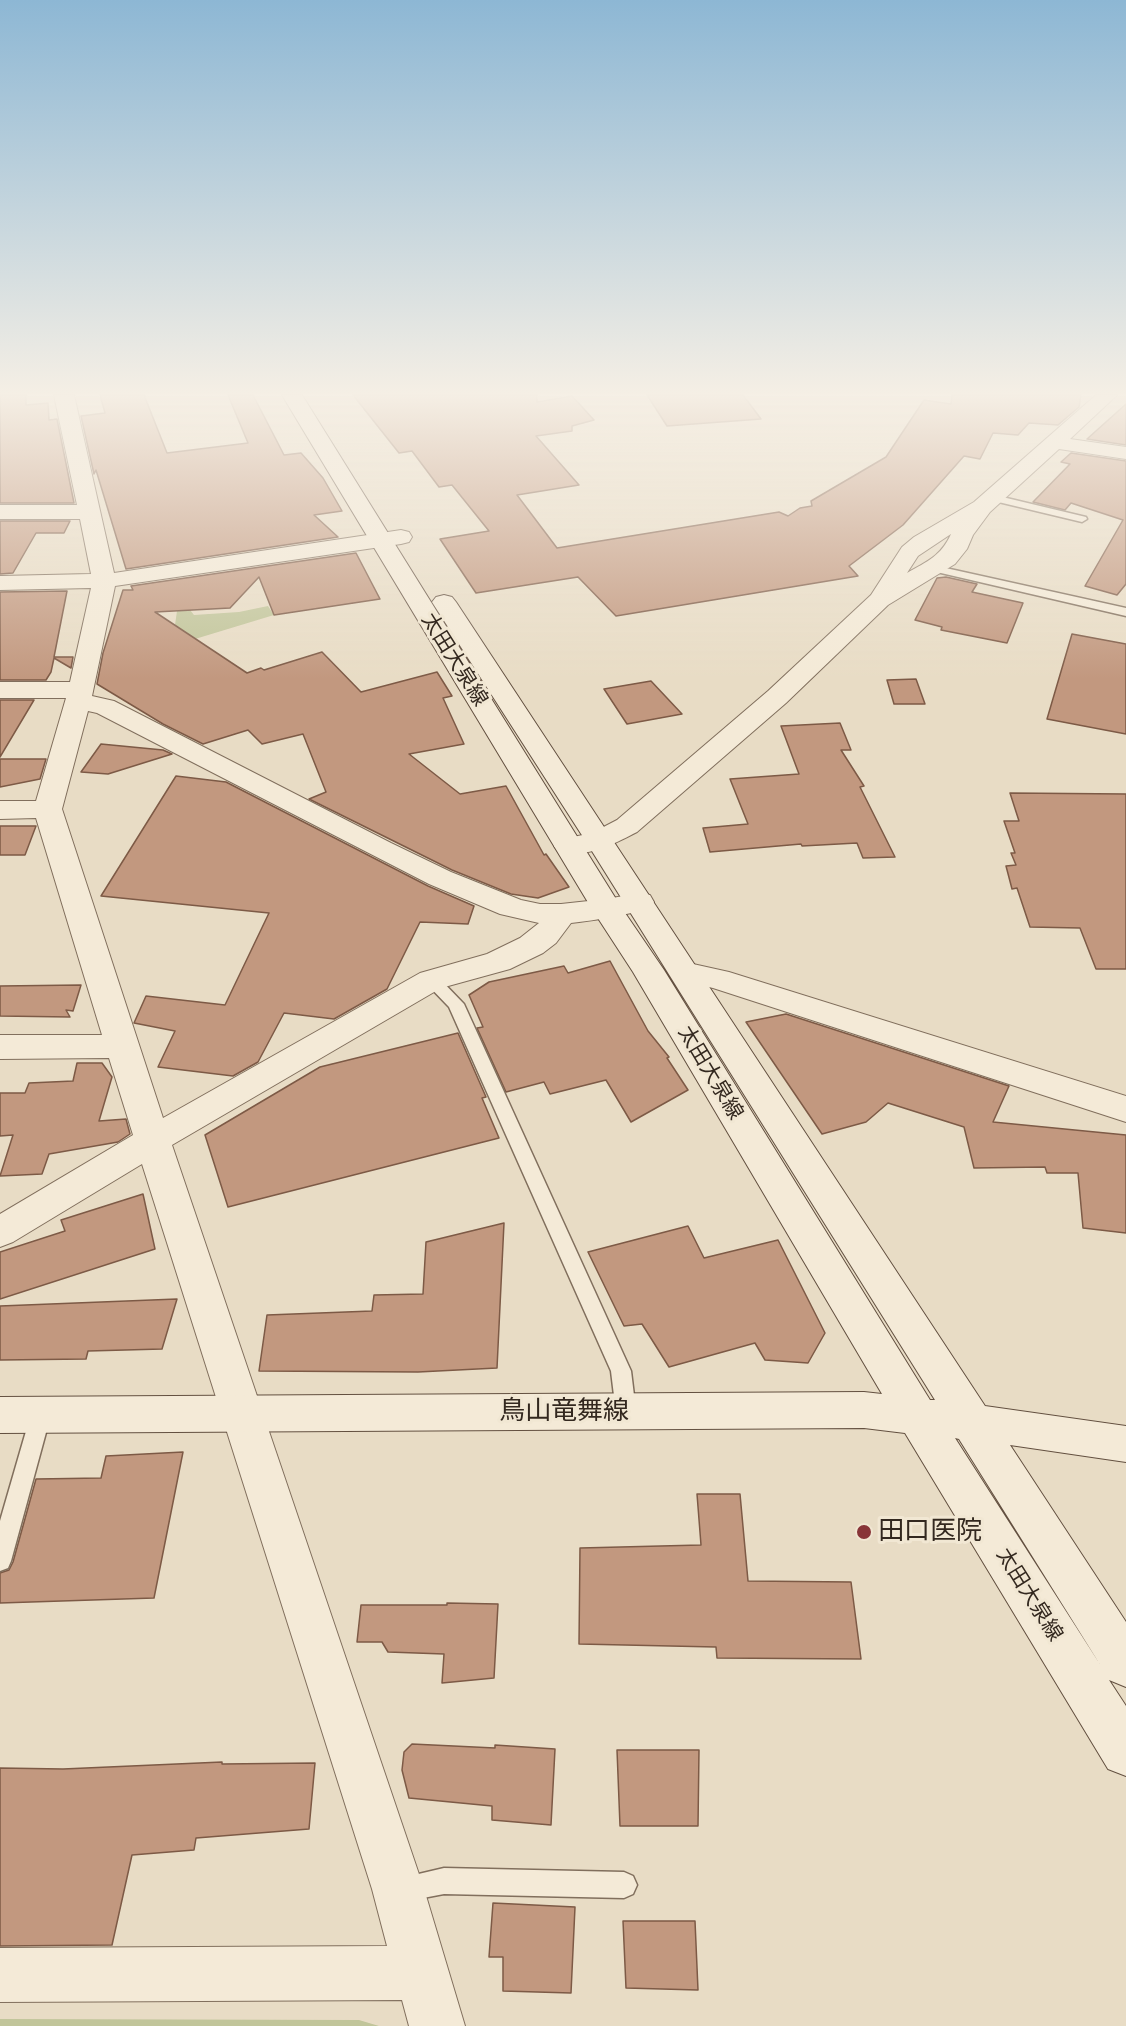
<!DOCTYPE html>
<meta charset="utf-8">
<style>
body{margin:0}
canvas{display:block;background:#e8dcc5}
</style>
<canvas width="1126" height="2026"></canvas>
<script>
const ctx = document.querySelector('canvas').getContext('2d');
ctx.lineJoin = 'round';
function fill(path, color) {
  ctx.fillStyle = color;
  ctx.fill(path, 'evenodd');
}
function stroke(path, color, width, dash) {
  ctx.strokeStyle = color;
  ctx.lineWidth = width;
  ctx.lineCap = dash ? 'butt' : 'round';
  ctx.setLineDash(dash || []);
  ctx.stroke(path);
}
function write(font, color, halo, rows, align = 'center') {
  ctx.font = font + ' Bitter,"Noto Sans JP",serif';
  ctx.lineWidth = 6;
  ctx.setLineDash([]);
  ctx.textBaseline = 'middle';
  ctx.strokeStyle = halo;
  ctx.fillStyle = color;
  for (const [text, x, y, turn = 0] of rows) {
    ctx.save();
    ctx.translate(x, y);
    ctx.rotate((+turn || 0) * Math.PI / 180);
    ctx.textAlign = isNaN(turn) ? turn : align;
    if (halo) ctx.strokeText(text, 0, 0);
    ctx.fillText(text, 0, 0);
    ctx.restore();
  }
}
fill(new Path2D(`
 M 268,606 L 274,615 L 172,646 L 177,611 L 190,610 L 194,615 L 239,612 Z
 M 0,2019 L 359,2020 L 379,2026 L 0,2026 Z`), '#c1c59a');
const building = new Path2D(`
 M 0,395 L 26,395 L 26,405 L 48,403 L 49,420 L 57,419 L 74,503 L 0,503 Z
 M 100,395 L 144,395 L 167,453 L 248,443 L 228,395 L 253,395 L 284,455 L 301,453 L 323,478 L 342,511 L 314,515 L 338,537 L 126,569 L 96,470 L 94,474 L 81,416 L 105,413 Z
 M 353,395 L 537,395 L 537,402 L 572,396 L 594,420 L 572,426 L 572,431 L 536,436 L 579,485 L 517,495 L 557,548 L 779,512 L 788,516 L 800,508 L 812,506 L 811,501 L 886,457 L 924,400 L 951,404 L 952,395 L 1081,395 L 1079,407 L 1058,425 L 1029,423 L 1018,435 L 993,433 L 980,459 L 964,456 L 903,525 L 849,566 L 858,576 L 616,616 L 578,577 L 476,593 L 440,539 L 489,531 L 452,485 L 439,487 L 412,451 L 399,453 Z
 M 647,395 L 743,395 L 761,419 L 667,426 Z
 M 1126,404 L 1126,445 L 1087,439 Z
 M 1071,453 L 1126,461 L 1126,584 L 1117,595 L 1085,586 L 1123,520 L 1071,503 L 1065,510 L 1033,502 L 1070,464 L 1061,462 Z
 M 0,521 L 70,521 L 64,533 L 36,533 L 13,573 L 0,574 Z
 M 356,553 L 380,599 L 274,615 L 259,577 L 230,608 L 155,612 L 247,673 L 261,668 L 264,670 L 322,652 L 361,692 L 437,672 L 452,696 L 443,698 L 464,744 L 409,754 L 460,794 L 506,786 L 544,855 L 546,854 L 569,887 L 538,898 L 511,894 L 452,870 L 309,799 L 326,792 L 303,734 L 262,744 L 248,730 L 203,744 L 163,724 L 97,684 L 103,653 L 123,590 L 133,590 L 131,586 Z
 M 946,577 L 977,584 L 972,592 L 1023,603 L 1007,643 L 941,630 L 942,627 L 915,620 L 937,578 Z
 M 67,591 L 54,657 L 73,657 L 71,668 L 54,658 L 51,672 L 46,680 L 0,680 L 0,592 Z
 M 1072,634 L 1126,644 L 1126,734 L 1047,719 Z
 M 916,679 L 925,704 L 894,704 L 887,680 Z
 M 651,681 L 682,714 L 627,724 L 604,689 Z
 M 0,700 L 34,700 L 0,757 Z
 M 840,723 L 851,750 L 841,750 L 864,786 L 860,787 L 895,857 L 863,858 L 857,843 L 802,846 L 801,844 L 710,852 L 703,828 L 748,824 L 730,779 L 799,774 L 781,726 Z
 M 101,744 L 163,750 L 172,754 L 108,774 L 81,772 Z
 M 0,759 L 46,759 L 40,779 L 0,787 Z
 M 176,776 L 226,782 L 428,886 L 474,906 L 468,924 L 420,922 L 387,989 L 334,1019 L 284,1013 L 258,1062 L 233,1076 L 158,1067 L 175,1031 L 134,1023 L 146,996 L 225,1005 L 269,913 L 101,896 Z
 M 1010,793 L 1126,794 L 1126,969 L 1096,969 L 1080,928 L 1030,927 L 1017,888 L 1012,889 L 1006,866 L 1016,865 L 1011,853 L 1015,853 L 1004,821 L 1019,821 Z
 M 0,826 L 36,826 L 25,855 L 0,855 Z
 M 610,961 L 648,1031 L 669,1057 L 667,1058 L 688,1090 L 631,1122 L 606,1080 L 550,1094 L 544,1082 L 506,1092 L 477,1028 L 483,1027 L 469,995 L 489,982 L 564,966 L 568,973 Z
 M 81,985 L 73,1011 L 66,1010 L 70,1017 L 0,1016 L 0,986 Z
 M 786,1014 L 1009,1086 L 993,1122 L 1126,1135 L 1126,1233 L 1083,1228 L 1078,1173 L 1047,1173 L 1045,1167 L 974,1168 L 964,1127 L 888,1103 L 866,1122 L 822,1134 L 746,1022 Z
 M 458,1033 L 486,1097 L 482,1098 L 499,1138 L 228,1207 L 205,1135 L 320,1067 Z
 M 77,1063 L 102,1063 L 112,1077 L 99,1121 L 126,1119 L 130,1134 L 118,1142 L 49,1154 L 42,1174 L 0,1176 L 13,1135 L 0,1136 L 0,1093 L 25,1093 L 29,1083 L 73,1081 Z
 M 143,1194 L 155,1249 L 0,1299 L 0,1252 L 65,1231 L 61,1220 Z
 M 504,1223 L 497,1368 L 418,1372 L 259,1371 L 267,1315 L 372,1311 L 374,1295 L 423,1294 L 426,1242 Z
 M 688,1226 L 704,1258 L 778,1240 L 825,1333 L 808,1363 L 765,1360 L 755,1343 L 669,1367 L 642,1324 L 624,1326 L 588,1252 Z
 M 177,1299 L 162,1349 L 88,1351 L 86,1359 L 0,1360 L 0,1306 Z
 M 183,1452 L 154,1598 L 0,1603 L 0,1573 L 9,1570 L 13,1562 L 36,1479 L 101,1478 L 106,1456 Z
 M 697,1494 L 740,1494 L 748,1581 L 851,1582 L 861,1659 L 717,1658 L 716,1647 L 579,1644 L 580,1548 L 701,1545 Z
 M 447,1603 L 498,1604 L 494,1678 L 442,1683 L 444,1654 L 388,1652 L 382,1642 L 357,1642 L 361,1605 L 447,1605 Z
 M 412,1744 L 495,1748 L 495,1745 L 555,1749 L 551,1825 L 492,1820 L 492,1806 L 409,1798 L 402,1770 L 404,1752 Z
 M 617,1750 L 699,1750 L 698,1826 L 620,1826 Z
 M 222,1762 L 222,1764 L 315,1763 L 309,1829 L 196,1838 L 194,1850 L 132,1855 L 112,1945 L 0,1946 L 0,1768 L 63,1769 Z
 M 493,1903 L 575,1907 L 571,1993 L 503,1991 L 503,1957 L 489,1957 Z
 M 623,1921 L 695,1921 L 698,1990 L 626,1988 Z`);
fill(building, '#c2987f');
stroke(building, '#7d5a46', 1.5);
const service = new Path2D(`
 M 994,495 L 1086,517 L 1087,519 L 1082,522 L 990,500 L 989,498 Z
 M 932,565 L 1126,608 L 1126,616 L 928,570 L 926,568 Z
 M 431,975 L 437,976 L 464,1004 L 631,1371 L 636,1412 L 633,1418 L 626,1421 L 619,1418 L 616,1412 L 611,1371 L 449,1007 L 423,980 L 425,976 Z
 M 41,1405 L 48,1408 L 51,1414 L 11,1561 L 8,1568 L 0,1571 L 0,1521 L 31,1414 L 34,1408 Z
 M 444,1868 L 624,1872 L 633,1876 L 637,1885 L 633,1894 L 624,1898 L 444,1894 L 402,1902 L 393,1898 L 389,1889 L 393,1880 Z`);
const minor = new Path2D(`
 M 54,395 L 74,395 L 114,573 L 401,530 L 409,532 L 412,537 L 409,542 L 401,544 L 115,586 L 92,696 L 114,701 L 391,843 L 451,872 L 521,900 L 540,904 L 561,904 L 607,899 L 639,893 L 650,895 L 654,902 L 650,909 C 623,915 598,920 571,923 L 556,943 L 543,953 L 510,969 L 441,988 L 172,1145 L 424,1889 L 465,2026 L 409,2026 L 402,2000 L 0,2002 L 0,1948 L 387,1946 L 372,1889 L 142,1164 L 13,1242 L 0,1247 L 0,1214 L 133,1135 L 109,1058 L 0,1059 L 0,1035 L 102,1035 L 36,818 L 0,819 L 0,801 L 36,801 L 66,698 L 0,698 L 0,682 L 70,682 L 91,588 L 0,590 L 0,576 L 91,574 L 80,519 L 0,519 L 0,505 L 77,505 ZM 88,711 L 97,713 L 429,884 L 500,914 L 539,923 L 520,938 L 487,954 L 420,973 L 163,1118 L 62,809 Z
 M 684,962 L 729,972 L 1126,1096 L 1126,1122 L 713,988 L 673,979 L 668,972 L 673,965 Z`);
const tertiary = new Path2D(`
 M 1096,395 L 1117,395 L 1070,439 L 1126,447 L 1126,459 L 1059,449 L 990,512 L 973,535 L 967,549 L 955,564 L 888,605 L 786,703 L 637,832 C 614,844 585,859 559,852 L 554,846 L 559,840 L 592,833 L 617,820 L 768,691 L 871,595 L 902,547 L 914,537 L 974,502 ZM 951,534 C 941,556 928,561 907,573 L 918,556 Z`);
const secondary = new Path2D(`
 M 282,395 L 302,395 L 621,907 L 664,970 L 930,1400 L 935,1400 L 585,840 L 432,602 L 436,597 L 444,595 L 452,597 L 456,602 L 985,1406 L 1126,1426 L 1126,1462 L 1010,1445 L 1126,1622 L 1126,1687 L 1109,1680 L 1126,1706 L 1126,1776 L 1108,1769 L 905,1433 L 864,1428 L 0,1433 L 0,1397 L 864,1392 L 882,1394 L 633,972 L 592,909 ZM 955,1438 L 959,1439 L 1101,1666 Z`);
stroke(service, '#816f5d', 3);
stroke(minor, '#816f5d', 2);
stroke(tertiary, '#816f5d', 2);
stroke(secondary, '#635040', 2);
fill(service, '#f4ead7');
fill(minor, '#f4ead7');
fill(tertiary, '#f4ead7');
fill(secondary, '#f4ead7');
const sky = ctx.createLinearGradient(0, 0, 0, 679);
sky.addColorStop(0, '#8db7d4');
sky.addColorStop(0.58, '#f5efe5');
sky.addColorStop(1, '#f5efe500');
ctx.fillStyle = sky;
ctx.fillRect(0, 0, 1126, 679);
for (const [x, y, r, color] of [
 [864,1532,8,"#883538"]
]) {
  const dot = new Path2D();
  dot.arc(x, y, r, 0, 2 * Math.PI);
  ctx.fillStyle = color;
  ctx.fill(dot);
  stroke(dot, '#f1e7d3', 2);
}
write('21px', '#33281f', '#f1e7d3', [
 ["太田大泉線",454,660,58],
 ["太田大泉線",710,1073,59],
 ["太田大泉線",1029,1595,58]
]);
write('26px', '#33281f', '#f1e7d3', [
 ["鳥山竜舞線",564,1412]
]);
write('26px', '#33281f', '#f1e7d3', [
 ["田口医院",878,1532]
], 'left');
</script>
